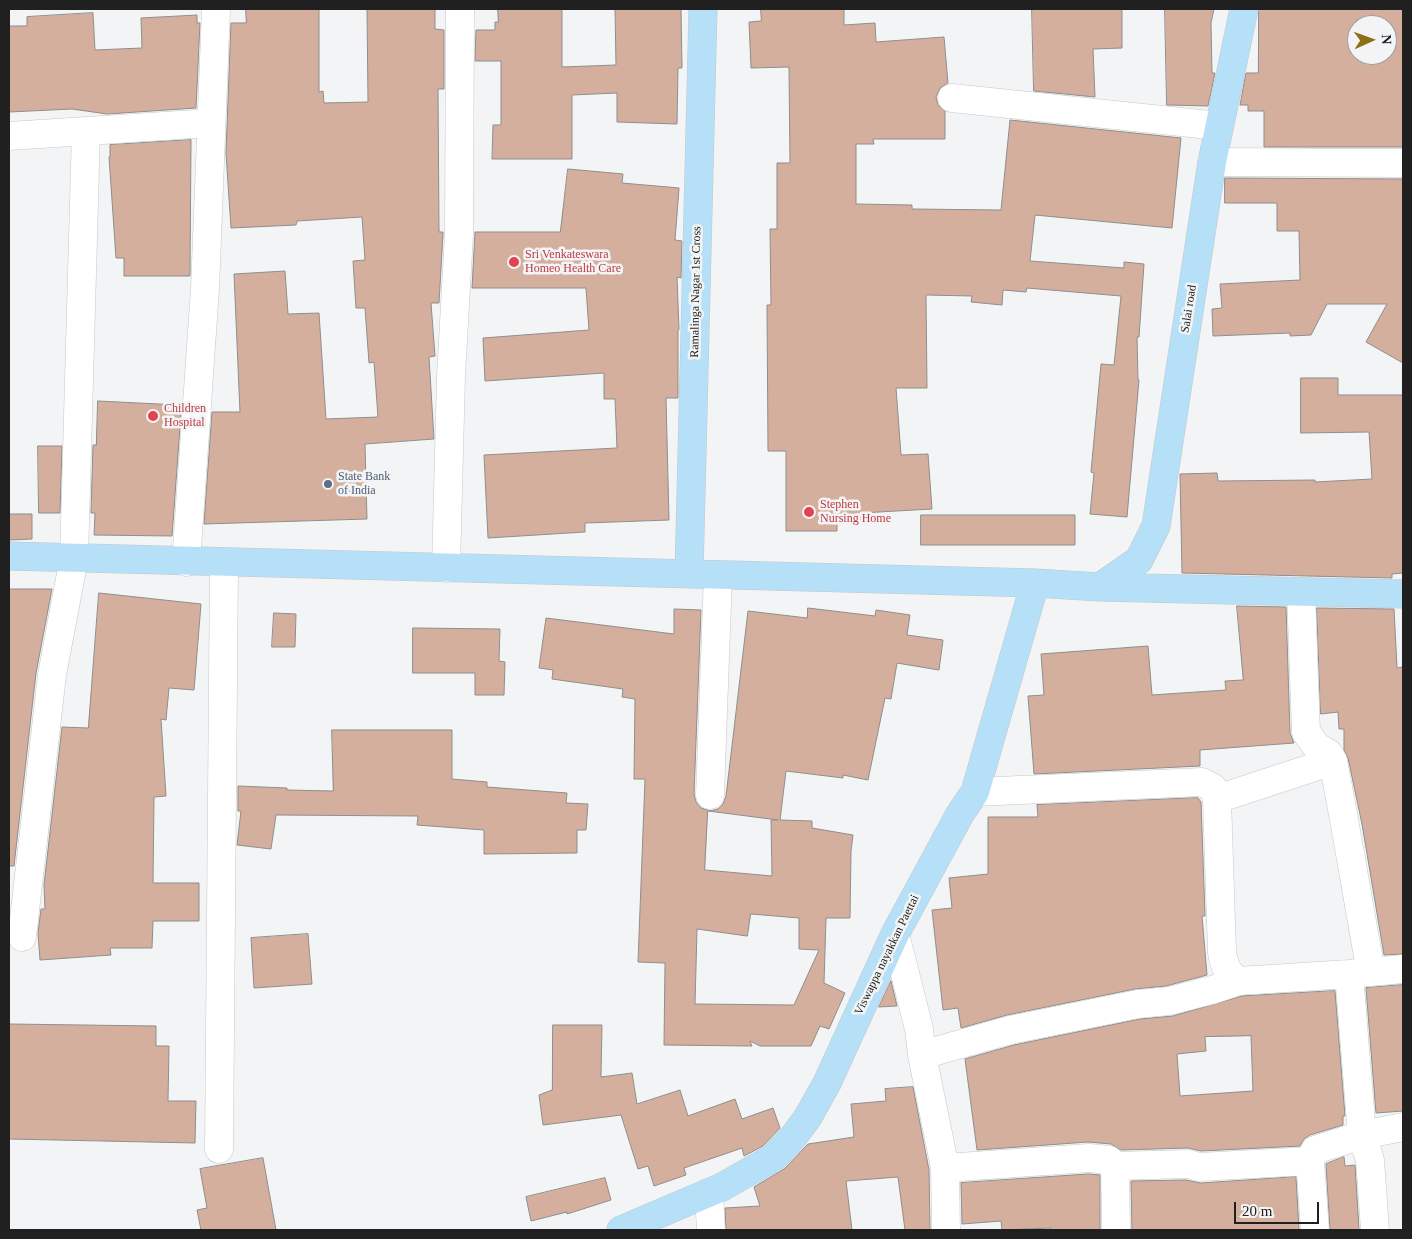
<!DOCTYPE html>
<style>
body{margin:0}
#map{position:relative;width:1412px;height:1239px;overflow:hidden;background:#f3f4f5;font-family:"Times New Roman",serif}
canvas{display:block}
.frame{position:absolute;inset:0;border:10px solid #202020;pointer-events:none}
.north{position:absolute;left:1347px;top:15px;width:50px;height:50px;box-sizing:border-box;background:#f3f4f5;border:1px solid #9f9fa0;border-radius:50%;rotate:88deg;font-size:14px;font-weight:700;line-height:20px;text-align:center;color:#202020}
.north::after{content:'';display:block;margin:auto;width:18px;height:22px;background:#8c7013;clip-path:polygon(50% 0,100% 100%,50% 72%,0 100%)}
.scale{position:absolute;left:1234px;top:1202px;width:85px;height:22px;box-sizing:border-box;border:2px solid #202020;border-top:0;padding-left:6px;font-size:15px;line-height:18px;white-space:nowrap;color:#202020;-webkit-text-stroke:4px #f3f4f5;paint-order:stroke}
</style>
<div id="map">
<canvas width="1412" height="1239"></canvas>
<div class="frame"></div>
<div class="north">N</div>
<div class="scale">20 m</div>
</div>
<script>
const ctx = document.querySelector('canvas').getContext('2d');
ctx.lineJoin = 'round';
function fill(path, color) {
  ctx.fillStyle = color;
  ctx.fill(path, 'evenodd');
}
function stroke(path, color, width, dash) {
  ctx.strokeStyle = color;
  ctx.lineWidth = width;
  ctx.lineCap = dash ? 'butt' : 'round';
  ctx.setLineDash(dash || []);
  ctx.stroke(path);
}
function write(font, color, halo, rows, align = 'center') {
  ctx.font = font + ' "Times New Roman",serif';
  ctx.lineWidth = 5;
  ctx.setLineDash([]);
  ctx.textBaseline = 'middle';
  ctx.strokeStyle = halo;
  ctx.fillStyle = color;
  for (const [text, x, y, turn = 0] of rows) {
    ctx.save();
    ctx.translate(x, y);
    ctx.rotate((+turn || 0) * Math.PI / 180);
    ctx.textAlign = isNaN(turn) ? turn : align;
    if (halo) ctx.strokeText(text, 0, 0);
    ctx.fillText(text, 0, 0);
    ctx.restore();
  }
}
const building = new Path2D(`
 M 246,9 L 319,9 L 319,92 L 323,91 L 324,103 L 368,102 L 367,9 L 435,9 L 435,29 L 444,30 L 444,89 L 438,89 L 439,232 L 443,232 L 443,234 L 439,303 L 431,303 L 435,356 L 429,357 L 434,439 L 365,444 L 367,519 L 204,524 L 212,412 L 240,412 L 234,274 L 285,271 L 288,314 L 319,313 L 326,419 L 378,417 L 374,362 L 369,363 L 365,308 L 356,308 L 353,261 L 365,260 L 362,217 L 297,221 L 296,225 L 231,228 L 226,153 L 231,23 L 246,23 Z
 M 498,9 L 562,9 L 562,67 L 616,65 L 615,9 L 681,9 L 682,68 L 678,68 L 677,124 L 617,122 L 617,93 L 572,95 L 572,159 L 492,159 L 493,125 L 501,125 L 501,61 L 475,61 L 476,30 L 495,30 L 495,22 L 498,22 Z
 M 761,9 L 844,9 L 844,25 L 875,23 L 876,42 L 944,37 L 948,83 L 940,88 L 936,97 L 938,105 L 945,111 L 945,139 L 873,139 L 874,144 L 856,144 L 856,204 L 912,205 L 912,209 L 1001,210 L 1010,120 L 1181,138 L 1172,228 L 1035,215 L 1030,261 L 1124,268 L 1124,262 L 1144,264 L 1139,337 L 1137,337 L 1138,380 L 1139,380 L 1127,517 L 1090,514 L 1094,473 L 1091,472 L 1101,364 L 1114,365 L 1121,296 L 1027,288 L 1026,292 L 1003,290 L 1002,305 L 971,302 L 972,296 L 926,295 L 927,388 L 896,388 L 901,455 L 928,454 L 932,509 L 861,513 L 861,520 L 837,520 L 837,531 L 786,531 L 786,451 L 768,451 L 767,305 L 771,305 L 770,229 L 777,229 L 777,163 L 790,163 L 789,67 L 751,68 L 749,22 L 761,21 Z
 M 1032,9 L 1122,9 L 1122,48 L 1093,49 L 1095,97 L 1034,91 Z
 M 1165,9 L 1214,9 L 1211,23 L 1212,73 L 1215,73 L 1208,106 L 1167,105 Z
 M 1259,9 L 1403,9 L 1403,147 L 1264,147 L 1264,111 L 1248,111 L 1248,105 L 1240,105 L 1246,73 L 1258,73 ZM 1357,25 L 1387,25 L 1387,55 L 1357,55 Z
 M 93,13 L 95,50 L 142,48 L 141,18 L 197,15 L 197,23 L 200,23 L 196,108 L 107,114 L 72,109 L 9,112 L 9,26 L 27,26 L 27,17 Z
 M 191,140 L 190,276 L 124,276 L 124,258 L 116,258 L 109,157 L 110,157 L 110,145 Z
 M 568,169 L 623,174 L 622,183 L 679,188 L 675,240 L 682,241 L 681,278 L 677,277 L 679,329 L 678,331 L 678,398 L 666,398 L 669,520 L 585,523 L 585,532 L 488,538 L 484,455 L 617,448 L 615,399 L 604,399 L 604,373 L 485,381 L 483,338 L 589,330 L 586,288 L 472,288 L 475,232 L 560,232 Z
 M 1225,178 L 1403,179 L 1403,363 L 1366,342 L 1387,304 L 1327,304 L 1311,335 L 1290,336 L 1290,333 L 1213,336 L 1212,309 L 1222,308 L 1220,284 L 1300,280 L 1299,231 L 1277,231 L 1277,203 L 1225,203 Z
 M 1301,378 L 1338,378 L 1338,395 L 1403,395 L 1403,573 L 1392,574 L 1392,578 L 1182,573 L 1180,474 L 1217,473 L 1218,481 L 1315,480 L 1315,482 L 1372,479 L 1369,432 L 1301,433 Z
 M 98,401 L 179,405 L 178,413 L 181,413 L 172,536 L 94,535 L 95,513 L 91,513 L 93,445 L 96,445 Z
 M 38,446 L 62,446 L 60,513 L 39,513 Z
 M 9,514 L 32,514 L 32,539 L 9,540 Z
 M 921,515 L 1075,515 L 1075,545 L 921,545 Z
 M 9,589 L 52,589 L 36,673 L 14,866 L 9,866 Z
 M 99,593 L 201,604 L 194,690 L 169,688 L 166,720 L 161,719 L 166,796 L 154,797 L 153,883 L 199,883 L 199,921 L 153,921 L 152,948 L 110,948 L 111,955 L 40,960 L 38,933 L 41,909 L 45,909 L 44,885 L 62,727 L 88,728 Z
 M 1237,606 L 1286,607 L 1290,733 L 1294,743 L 1200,750 L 1200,766 L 1034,774 L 1028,696 L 1044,695 L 1041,654 L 1148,646 L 1152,695 L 1226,690 L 1225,681 L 1243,680 Z
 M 808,608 L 875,616 L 876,610 L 910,615 L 907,635 L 943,640 L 939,670 L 897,663 L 891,699 L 885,698 L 868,780 L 843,775 L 843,778 L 786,771 L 780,820 L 812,821 L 812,828 L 853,835 L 851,851 L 850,918 L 826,918 L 824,983 L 845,993 L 829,1029 L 820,1026 L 811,1046 L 760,1046 L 750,1041 L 752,1046 L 664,1045 L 665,963 L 638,962 L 645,779 L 634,779 L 635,699 L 622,697 L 623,689 L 552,679 L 553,670 L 539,668 L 546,618 L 674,634 L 674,609 L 701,610 L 694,794 L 696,802 L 701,808 L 710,811 L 718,809 L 723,804 L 726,796 L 748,611 L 807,618 ZM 708,811 L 778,820 L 771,820 L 772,876 L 705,870 ZM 751,914 L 799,918 L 799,949 L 819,950 L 794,1005 L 695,1004 L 697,929 L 747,936 Z
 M 1317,608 L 1394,609 L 1397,668 L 1403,667 L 1403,954 L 1384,955 L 1362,824 L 1348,758 L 1344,750 L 1344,729 L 1339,729 L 1338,712 L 1321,714 Z
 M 274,613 L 296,614 L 295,647 L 272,647 Z
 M 413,628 L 500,629 L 499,661 L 505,662 L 504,695 L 475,695 L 475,673 L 413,673 Z
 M 332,730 L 452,730 L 452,779 L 487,782 L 487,787 L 567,793 L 566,803 L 588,804 L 586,830 L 577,830 L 577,853 L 484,854 L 484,830 L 417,825 L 418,816 L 276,815 L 271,849 L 237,845 L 241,811 L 238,811 L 238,786 L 287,788 L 287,790 L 333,791 Z
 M 1198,798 L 1201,802 L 1205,916 L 1202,916 L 1207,975 L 1166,986 L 1135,989 L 1007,1015 L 961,1028 L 958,1008 L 943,1010 L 932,910 L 952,908 L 949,878 L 988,874 L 988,817 L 1038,817 L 1037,805 Z
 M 308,934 L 312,984 L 254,988 L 251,938 Z
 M 891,981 L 897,1006 L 879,1007 Z
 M 1403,985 L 1403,1111 L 1376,1113 L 1366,988 Z
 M 1335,991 L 1345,1116 L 1343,1116 L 1343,1125 L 1310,1135 L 1304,1139 L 1300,1146 L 1201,1151 L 1188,1148 L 1121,1150 L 1111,1144 L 1088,1142 L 977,1150 L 965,1059 L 1014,1045 L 1140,1019 L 1173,1016 L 1242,996 ZM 1251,1036 L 1253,1091 L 1180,1096 L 1177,1054 L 1206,1051 L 1205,1037 Z
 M 9,1024 L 156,1026 L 156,1046 L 169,1046 L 168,1101 L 196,1101 L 195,1143 L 9,1139 Z
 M 553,1025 L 602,1025 L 601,1077 L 632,1073 L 637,1104 L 680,1090 L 688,1116 L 735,1099 L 742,1119 L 773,1108 L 780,1128 L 763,1146 L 744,1156 L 742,1148 L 684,1168 L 686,1175 L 654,1186 L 648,1166 L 638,1169 L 621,1115 L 543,1125 L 539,1095 L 552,1090 Z
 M 913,1087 L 929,1170 L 930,1230 L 905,1230 L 898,1177 L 846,1181 L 852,1230 L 726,1230 L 725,1208 L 760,1206 L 754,1187 L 784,1169 L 808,1144 L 854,1137 L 851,1104 L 886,1101 L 885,1089 Z
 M 1344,1157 L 1345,1166 L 1355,1165 L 1359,1230 L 1330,1230 L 1326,1164 Z
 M 263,1158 L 276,1230 L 201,1230 L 197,1210 L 207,1208 L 200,1169 Z
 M 1089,1174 L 1100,1175 L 1100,1230 L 1051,1230 L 1051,1228 L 1002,1230 L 1001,1221 L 962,1224 L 961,1183 Z
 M 1296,1177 L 1299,1230 L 1132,1230 L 1131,1181 L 1186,1180 L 1200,1183 Z
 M 605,1178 L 611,1200 L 567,1214 L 567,1212 L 531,1221 L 526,1197 Z`);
fill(building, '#d4af9e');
stroke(building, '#8f8d8d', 1);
const street = new Path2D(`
 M 952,98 L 1219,126
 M 9,136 L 211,123
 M 1212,162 L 1403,163
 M 186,562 L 205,289 L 216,9
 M 446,568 L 451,376 L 459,234 L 460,9
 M 1301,592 L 1306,732 L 1316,746 L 1328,753 L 1333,761 C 1347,832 1358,902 1371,972
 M 975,792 L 1202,782 L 1213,788 L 1217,799 L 1222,952 C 1224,965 1227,974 1239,981 L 1349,974 L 1403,969
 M 710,795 L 718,575
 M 1217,799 L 1333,761
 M 895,934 L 919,1029 L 922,1055 L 945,1168 L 946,1230
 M 22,937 L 52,675 L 74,558 L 86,131
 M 1349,974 L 1362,1135 L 1370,1160 L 1375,1230
 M 922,1055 L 1010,1030 L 1138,1004 L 1169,1001 L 1212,990 L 1239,981
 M 219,1149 L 224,563
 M 1115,1166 L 1116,1230
 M 945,1168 L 1089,1158 L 1109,1160 L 1115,1166 L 1188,1164 L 1199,1167 L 1310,1161
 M 709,1194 L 711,1230
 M 1315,1230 L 1310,1161 L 1315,1150 L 1362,1135 L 1403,1127`);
const secondary = new Path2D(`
 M 9,556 L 1035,583 L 1100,587 L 1403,594
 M 689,574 L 703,9
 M 1100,587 L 1139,560 L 1156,526 L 1212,162 L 1244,9
 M 621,1230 L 722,1187 L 773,1158 L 794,1136 L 808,1117 L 827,1083 L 895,934 L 960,814 L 975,792 L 1035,583`);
stroke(street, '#c6c7c8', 29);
stroke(secondary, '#c6c7c8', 29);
stroke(street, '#fff', 28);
stroke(secondary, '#b5e0f8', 28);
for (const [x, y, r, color] of [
 [514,262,6,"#e0444e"],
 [153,416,6,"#e0444e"],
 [328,484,5,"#5c6f8a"],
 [809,512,6,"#e0444e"]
]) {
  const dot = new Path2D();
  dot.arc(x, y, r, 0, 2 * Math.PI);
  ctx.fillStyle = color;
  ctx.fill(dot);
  stroke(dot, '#f3f4f5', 2);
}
write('12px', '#be3a42', '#f3f4f5', [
 ["Sri Venkateswara",525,255],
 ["Homeo Health Care",525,269],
 ["Children",164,409],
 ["Hospital",164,423],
 ["Stephen",820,505],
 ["Nursing Home",820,519]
], 'left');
write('12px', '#202020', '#f3f4f5', [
 ["Ramalinga Nagar 1st Cross",696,292,-89],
 ["Salai road",1189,309,-81],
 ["Viswappa nayakkan Paettai",887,955,-64]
]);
write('12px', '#4e5e75', '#f3f4f5', [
 ["State Bank",338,477],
 ["of India",338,491]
], 'left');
</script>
